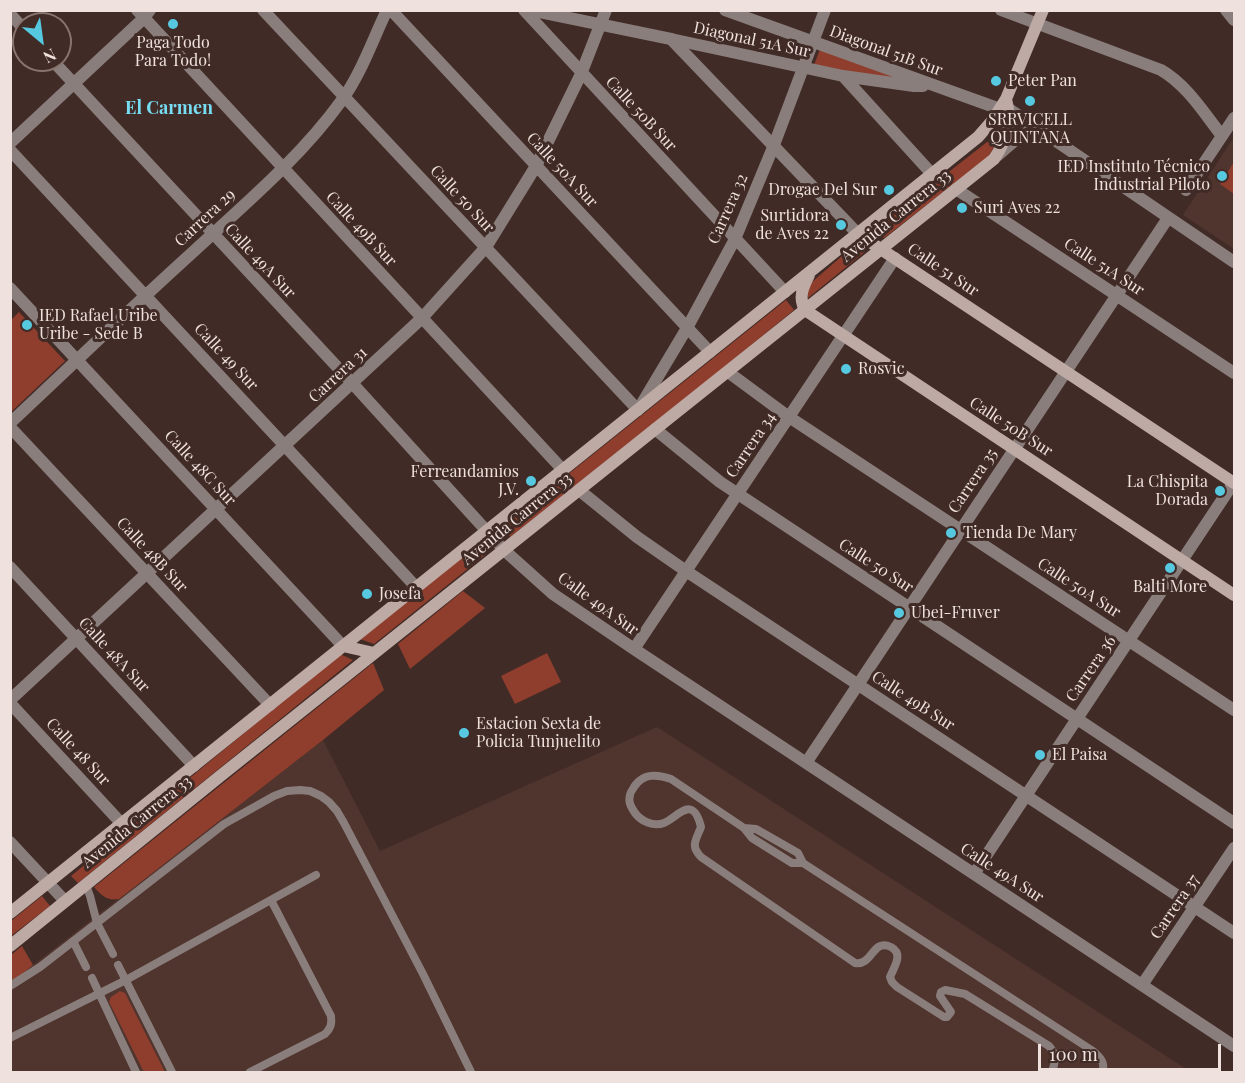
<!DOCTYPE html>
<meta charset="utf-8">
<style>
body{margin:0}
#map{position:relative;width:1245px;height:1083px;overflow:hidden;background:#412b26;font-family:"Playfair Display",serif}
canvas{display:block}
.frame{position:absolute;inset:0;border:12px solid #efe1dd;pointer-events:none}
.north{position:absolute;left:12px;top:12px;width:60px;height:60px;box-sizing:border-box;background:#412b26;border:2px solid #87746f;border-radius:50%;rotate:151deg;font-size:16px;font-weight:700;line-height:24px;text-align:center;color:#efe1dd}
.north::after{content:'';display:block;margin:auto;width:21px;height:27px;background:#56c9e1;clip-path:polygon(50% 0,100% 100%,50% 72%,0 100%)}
.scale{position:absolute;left:1038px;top:1044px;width:183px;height:27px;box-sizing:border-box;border:3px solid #efe1dd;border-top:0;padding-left:8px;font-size:18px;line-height:21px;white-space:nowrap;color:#efe1dd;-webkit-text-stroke:4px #412b26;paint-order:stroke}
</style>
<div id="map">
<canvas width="1245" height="1083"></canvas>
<div class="frame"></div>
<div class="north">N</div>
<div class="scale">100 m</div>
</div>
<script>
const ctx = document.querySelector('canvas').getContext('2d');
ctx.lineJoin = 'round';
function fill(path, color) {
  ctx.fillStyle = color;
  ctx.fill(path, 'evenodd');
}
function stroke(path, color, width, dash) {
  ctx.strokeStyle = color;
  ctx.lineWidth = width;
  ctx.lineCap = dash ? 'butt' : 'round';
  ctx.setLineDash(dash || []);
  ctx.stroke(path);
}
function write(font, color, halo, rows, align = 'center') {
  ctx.font = font + ' "Playfair Display",serif';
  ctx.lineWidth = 6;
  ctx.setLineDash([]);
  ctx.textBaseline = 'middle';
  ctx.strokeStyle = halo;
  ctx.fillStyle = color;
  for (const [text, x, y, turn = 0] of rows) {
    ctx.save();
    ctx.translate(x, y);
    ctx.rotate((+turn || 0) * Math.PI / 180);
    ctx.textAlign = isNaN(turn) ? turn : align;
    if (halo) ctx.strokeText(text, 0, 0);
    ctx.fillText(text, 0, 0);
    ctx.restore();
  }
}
fill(new Path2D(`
 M 1234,137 L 1234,249 L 1183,215 Z
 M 657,727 L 1191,1072 L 11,1072 L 11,982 L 323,740 L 380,851 Z`), '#50342e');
fill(new Path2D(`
 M 820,49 L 916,85 L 814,65 Z
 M 987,142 L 993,143 L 994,147 L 988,157 L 884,238 L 876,229 Z
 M 1234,162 L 1234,194 L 1220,184 Z
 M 859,248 L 866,251 L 808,298 L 808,291 L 811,283 L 850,249 Z
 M 786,300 L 794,310 L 695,391 L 510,537 L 501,528 Z
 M 19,312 L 65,361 L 11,412 L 11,320 Z
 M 481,541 L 490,551 L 374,644 L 360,639 Z
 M 463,591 L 485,608 L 410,669 L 398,644 Z
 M 547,653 L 561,682 L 515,704 L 501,676 Z
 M 340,654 L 353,660 L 78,883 L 71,876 Z
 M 373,663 L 384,690 L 323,740 L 119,899 C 107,901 102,896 94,887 Z
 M 42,896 L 50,906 L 11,936 L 11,921 Z
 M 22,946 L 33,965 L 17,978 L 11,980 L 11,955 Z
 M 120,991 L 125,993 L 165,1072 L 144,1072 L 109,1002 L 111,997 Z`), '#8f3e2d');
stroke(new Path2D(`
 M 744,828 L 756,829 L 798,853 L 803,863
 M 86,885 L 90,896 L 97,923 L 113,954
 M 73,941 L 86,967
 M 118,965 L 172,1072
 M 92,978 L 136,1072
 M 10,986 L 40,967 L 224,824 L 274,796 L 287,791 L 300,790 L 310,791 L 321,796 L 329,802 L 337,811 L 344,823 L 423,974 L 471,1072
 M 10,1038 L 126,980 L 316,875
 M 250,1072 L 325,1034 C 331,1028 332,1024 331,1016 L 271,900
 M 1052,1072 C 1055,1061 1058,1056 1049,1046 L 965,994 L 945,990 L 941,992 L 940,996 L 951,1012 L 947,1017 L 944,1017 L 897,987 L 892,982 L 890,977 C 894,967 904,954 891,947 C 872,938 873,966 855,963 L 701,857 C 690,846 696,840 701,827 C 693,794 679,816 664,823 C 653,827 641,821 635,813 C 631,807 628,802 630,795 C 630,793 633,789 634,787 C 643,773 657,774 671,779 L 744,828 L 752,838 L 792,863 L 803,863 L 1093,1051 C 1100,1057 1106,1063 1102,1072`), '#8a7e7c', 8);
stroke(new Path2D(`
 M 137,10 L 563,470
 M 263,10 L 638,410 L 687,328 L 735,239 L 774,145 L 825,10
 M 391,10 L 710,352
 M 524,10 L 785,292
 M 725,10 L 1000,109
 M 1001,10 L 1161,70 C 1187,85 1204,113 1222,136
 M 1226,10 L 1234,20
 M 10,14 L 24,29
 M 671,39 L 843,76 L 914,86 L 923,86
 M 52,60 L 353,384 L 504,550 L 553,594 L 634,649 L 1234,1046
 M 843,76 L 932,174
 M 1009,109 L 1234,262
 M 10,150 L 416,587
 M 997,156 L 1027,130 L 1033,129 L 1040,130
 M 956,189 L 1234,373
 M 1186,190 L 1234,118
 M 728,372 L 789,417 L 1234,710
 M 10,423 C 71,366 131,308 193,252 C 245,204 300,158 342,100 C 361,74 373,39 387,10
 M 10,427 L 270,705
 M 655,429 L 720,482 L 1234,823
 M 579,490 L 637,537 L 686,571 L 1234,933
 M 10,567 L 194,766
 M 634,649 L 895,258
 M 10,700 L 422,318 L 486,247 L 536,166 L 581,74 L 606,10
 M 806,763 L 1168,218
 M 10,842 L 65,901
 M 974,874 L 1234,482
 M 1142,985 L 1234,848`), '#8a7e7c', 12);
stroke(new Path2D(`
 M 530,10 L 671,39 L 858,234
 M 10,143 L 144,18 L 150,10
 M 10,288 L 343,646
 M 10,703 L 122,824`), '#8a7e7c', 12);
stroke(new Path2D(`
 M 858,234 L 1234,483
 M 809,275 C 803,287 798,297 805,310 L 1234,595
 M 343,646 L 374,653
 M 10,913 L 978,137 L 992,121 L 1006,99 L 1043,10
 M 10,946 L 224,773 L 994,159 C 1007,140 1012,121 1006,99`), '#bdaaa5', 12);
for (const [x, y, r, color] of [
 [173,24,6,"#56c9e1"],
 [996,81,6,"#56c9e1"],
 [1030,101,6,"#56c9e1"],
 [1222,176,6,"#56c9e1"],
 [889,190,6,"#56c9e1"],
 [962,208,6,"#56c9e1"],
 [841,225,6,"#56c9e1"],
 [27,325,6,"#56c9e1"],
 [846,369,6,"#56c9e1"],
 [531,481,6,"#56c9e1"],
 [1220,491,6,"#56c9e1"],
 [951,533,6,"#56c9e1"],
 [1170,568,6,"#56c9e1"],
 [367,594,6,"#56c9e1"],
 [899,613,6,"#56c9e1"],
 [464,733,6,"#56c9e1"],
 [1040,755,6,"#56c9e1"]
]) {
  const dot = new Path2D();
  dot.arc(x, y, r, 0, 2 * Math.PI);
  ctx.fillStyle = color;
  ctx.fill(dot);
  stroke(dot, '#412b26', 2);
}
write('16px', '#efe1dd', '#412b26', [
 ["Diagonal 51A Sur",752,40,12],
 ["Diagonal 51B Sur",886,51,20],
 ["Calle 50B Sur",641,114,47],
 ["Calle 50A Sur",562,170,47],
 ["Calle 50 Sur",462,199,47],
 ["Carrera 32",728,209,-66],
 ["Avenida Carrera 33",896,216,-39],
 ["Carrera 29",205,218,-43],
 ["Calle 49B Sur",361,229,47],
 ["Calle 49A Sur",260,261,47],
 ["Calle 51A Sur",1104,267,33],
 ["Calle 51 Sur",943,270,34],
 ["Calle 49 Sur",226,357,47],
 ["Carrera 31",338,375,-43],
 ["Calle 50B Sur",1011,427,33],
 ["Carrera 34",751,445,-56],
 ["Calle 48C Sur",200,468,47],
 ["Carrera 35",973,481,-56],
 ["Avenida Carrera 33",517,519,-39],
 ["Calle 48B Sur",152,555,47],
 ["Calle 50 Sur",876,566,33],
 ["Calle 50A Sur",1079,588,33],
 ["Calle 49A Sur",598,604,36],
 ["Calle 48A Sur",114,655,47],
 ["Carrera 36",1091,669,-56],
 ["Calle 49B Sur",913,701,33],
 ["Calle 48 Sur",78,752,47],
 ["Avenida Carrera 33",137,822,-39],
 ["Calle 49A Sur",1002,873,33],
 ["Carrera 37",1175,907,-56]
]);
write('16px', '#efe1dd', '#412b26', [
 ["Paga Todo",173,43,"center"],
 ["Para Todo!",173,61,"center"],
 ["Peter Pan",1008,81],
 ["SRRVICELL",1030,120,"center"],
 ["QUINTANA",1030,138,"center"],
 ["IED Instituto Técnico",1210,167,"right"],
 ["Industrial Piloto",1210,185,"right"],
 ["Drogae Del Sur",877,190,"right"],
 ["Suri Aves 22",974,208],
 ["Surtidora",829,216,"right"],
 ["de Aves 22",829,234,"right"],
 ["IED Rafael Uribe",39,316],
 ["Uribe - Sede B",39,334],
 ["Rosvic",858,369],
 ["Ferreandamios",519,472,"right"],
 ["J.V.",519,490,"right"],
 ["La Chispita",1208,482,"right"],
 ["Dorada",1208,500,"right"],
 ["Tienda De Mary",963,533],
 ["Balti More",1170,587,"center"],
 ["Josefa",379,594],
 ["Ubei-Fruver",911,613],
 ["Estacion Sexta de",476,724],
 ["Policia Tunjuelito",476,742],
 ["El Paisa",1052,755]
], 'left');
write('bold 18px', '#77ddf3', '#412b26', [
 ["El Carmen",169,108]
]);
</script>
